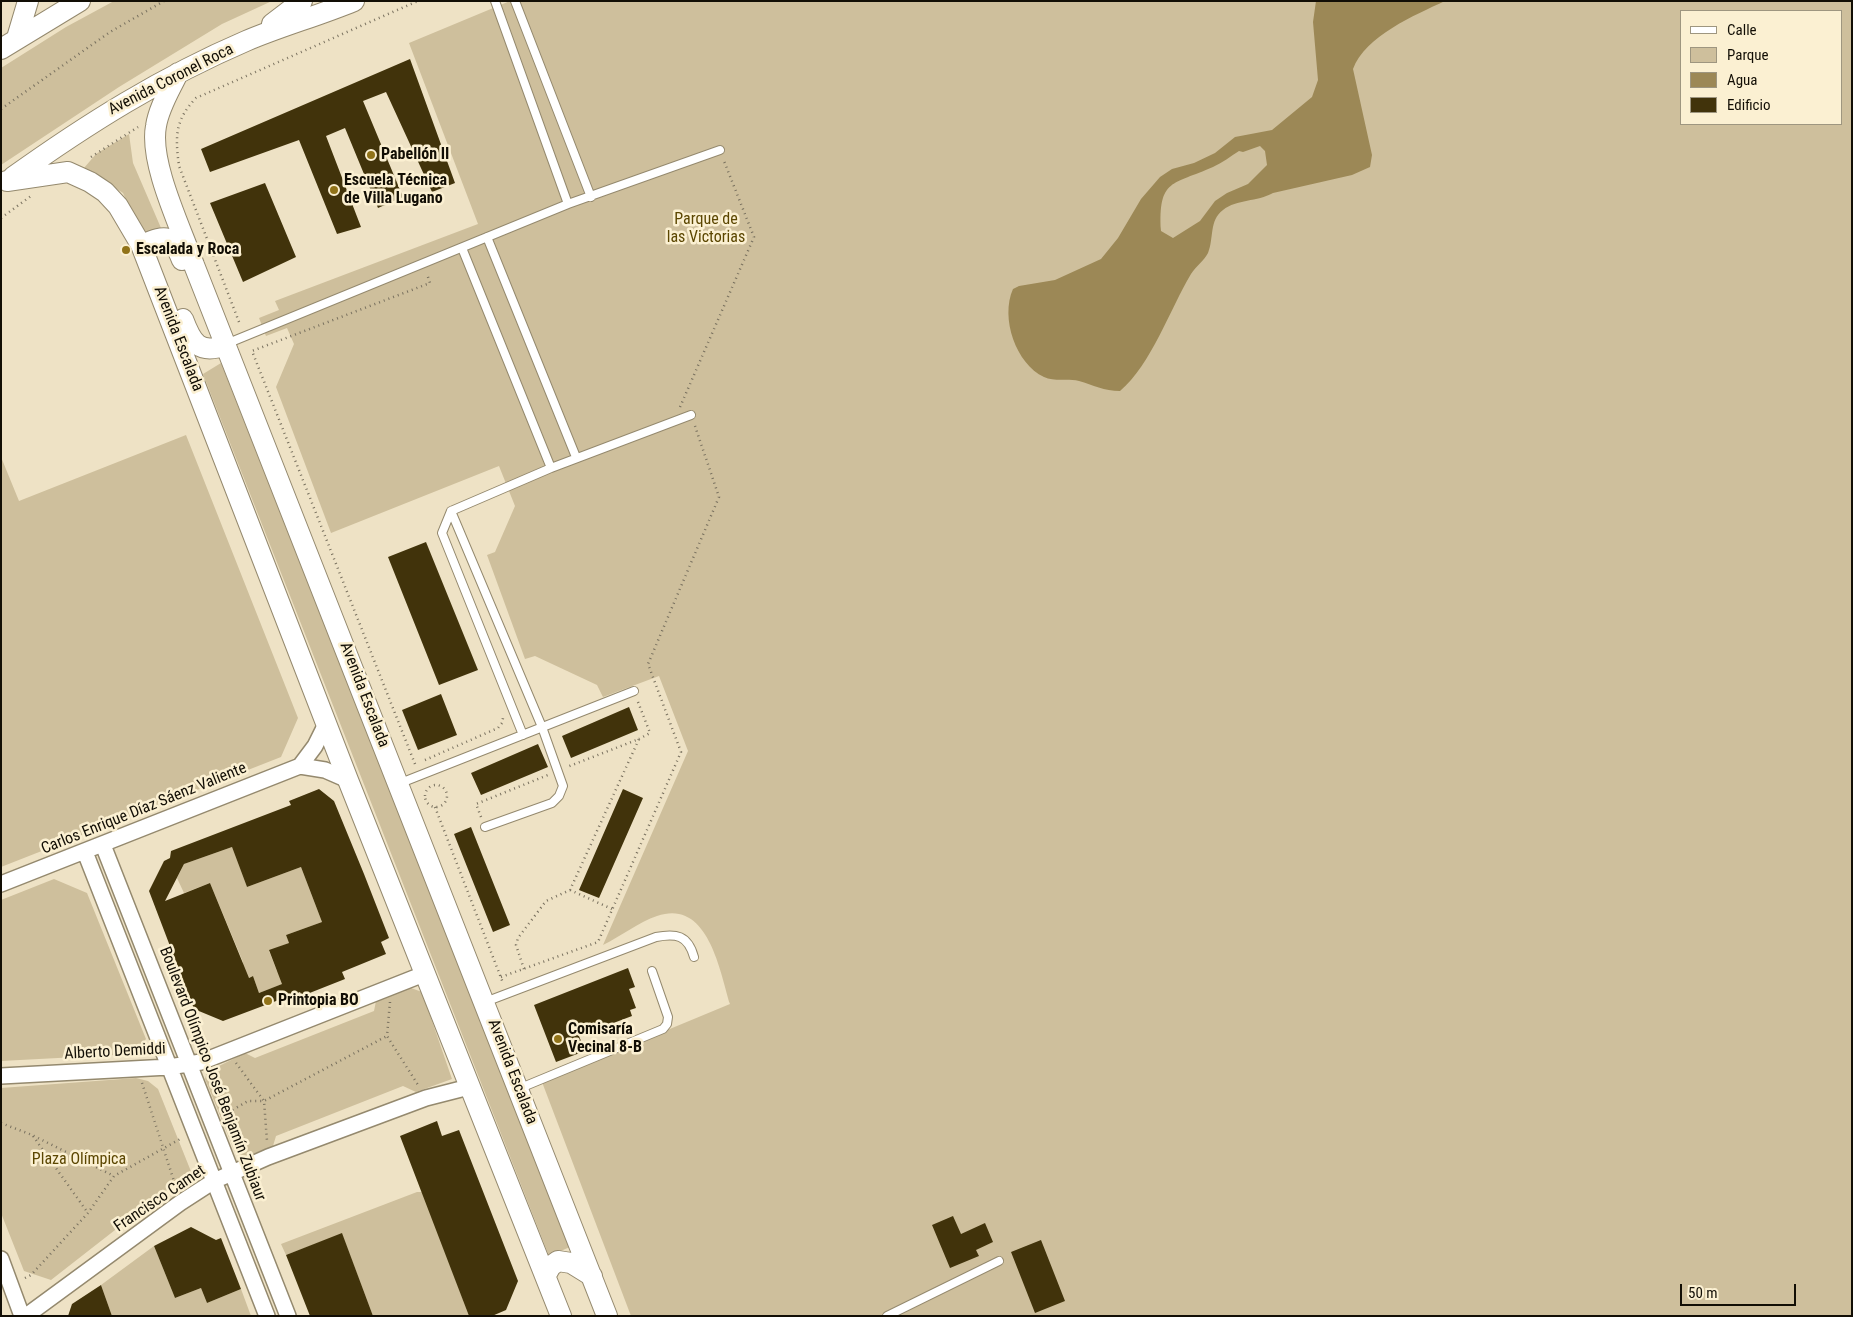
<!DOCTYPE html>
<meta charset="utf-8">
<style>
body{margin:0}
#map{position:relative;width:1853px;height:1317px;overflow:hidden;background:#eee2c5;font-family:"Roboto Condensed",sans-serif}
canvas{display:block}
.frame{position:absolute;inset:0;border:2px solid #120e05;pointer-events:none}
.legend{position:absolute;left:1680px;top:10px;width:162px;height:115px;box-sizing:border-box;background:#fbf0d2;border:1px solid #9e9680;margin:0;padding:6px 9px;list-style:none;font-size:15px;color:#120e05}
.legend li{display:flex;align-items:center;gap:10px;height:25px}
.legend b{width:25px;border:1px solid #9e9680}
.scale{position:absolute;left:1680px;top:1284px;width:116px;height:22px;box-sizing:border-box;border:2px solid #120e05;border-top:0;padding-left:6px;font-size:15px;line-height:18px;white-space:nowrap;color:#120e05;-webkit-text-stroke:4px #fbf0d2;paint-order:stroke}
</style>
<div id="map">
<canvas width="1853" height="1317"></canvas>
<div class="frame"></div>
<ul class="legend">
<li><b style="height:6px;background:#fff"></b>Calle</li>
<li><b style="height:14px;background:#cebf9c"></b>Parque</li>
<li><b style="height:14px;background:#9c8856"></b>Agua</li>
<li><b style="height:14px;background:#41330b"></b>Edificio</li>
</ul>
<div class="scale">50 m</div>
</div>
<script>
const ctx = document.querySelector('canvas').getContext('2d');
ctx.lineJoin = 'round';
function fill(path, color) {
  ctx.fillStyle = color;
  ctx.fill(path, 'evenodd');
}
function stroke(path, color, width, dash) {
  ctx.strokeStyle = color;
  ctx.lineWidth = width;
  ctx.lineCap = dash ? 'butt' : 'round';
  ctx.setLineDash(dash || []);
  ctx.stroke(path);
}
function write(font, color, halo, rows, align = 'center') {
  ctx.font = font + ' "Roboto Condensed",sans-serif';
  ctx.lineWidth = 5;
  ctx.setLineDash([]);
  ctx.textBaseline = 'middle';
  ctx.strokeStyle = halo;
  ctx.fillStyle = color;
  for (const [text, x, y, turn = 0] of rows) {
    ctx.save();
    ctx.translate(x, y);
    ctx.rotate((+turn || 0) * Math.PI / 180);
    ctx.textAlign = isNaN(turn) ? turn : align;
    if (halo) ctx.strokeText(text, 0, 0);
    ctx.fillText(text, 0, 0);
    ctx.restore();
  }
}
fill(new Path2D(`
 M 114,1 L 272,1 L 222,24 L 119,87 L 1,165 L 1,68 L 66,27 Z
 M 510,1 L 1852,1 L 1852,1316 L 631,1316 L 542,1082 L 730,1004 C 720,971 708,898 657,916 C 639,922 621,936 603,945 L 688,751 L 659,676 L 603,697 L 597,685 L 535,656 L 525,659 L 487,555 L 495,552 L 515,506 L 499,466 L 331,533 L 276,387 L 294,344 L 287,328 L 266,336 L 259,318 L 279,310 L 275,301 L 478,224 L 409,43 ZM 1682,11 L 1842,11 L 1842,124 L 1682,124 Z
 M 129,134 L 133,163 L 161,228 L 143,237 L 123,193 L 84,168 L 96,154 Z
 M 221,363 L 570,1247 L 549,1256 L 203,374 Z
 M 186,435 L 298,718 L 281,757 L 1,867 L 1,457 L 19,501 Z
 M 232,847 L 247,887 L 301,867 L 322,922 L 286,935 L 289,943 L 269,951 L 277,971 L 293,965 L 298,978 L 259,993 L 253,976 L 231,985 L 243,962 L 210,883 L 184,893 L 177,878 L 184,864 Z
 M 54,879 L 87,893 L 146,1039 L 134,1054 L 1,1061 L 1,900 Z
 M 411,988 L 422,992 L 452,1079 L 416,1092 L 403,1086 L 276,1136 L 273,1146 L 245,1157 L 235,1152 L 205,1079 L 207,1072 L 245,1053 L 255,1058 L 374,1011 L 376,1001 Z
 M 136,1078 L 148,1081 L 158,1089 L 194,1179 L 165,1191 L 51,1280 L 24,1271 L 1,1213 L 1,1088 Z
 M 417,1192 L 423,1192 L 469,1316 L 373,1316 L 342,1234 L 286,1255 L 281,1244 Z
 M 154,1246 L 175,1298 L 201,1288 L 207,1303 L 241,1289 L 251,1316 L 112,1316 L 101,1285 Z`), '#cebf9c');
fill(new Path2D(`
 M 1316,1 L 1445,1 C 1415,15 1365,36 1353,69 L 1372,155 L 1370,167 L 1352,175 L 1273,193 C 1257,202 1237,199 1223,210 C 1209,220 1214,239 1208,253 C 1204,261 1196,266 1191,274 C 1170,309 1151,365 1120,391 C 1104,391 1093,385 1079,381 C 1068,378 1054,382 1044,377 C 1016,364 1000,318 1013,289 L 1019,286 L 1055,280 L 1101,259 L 1118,238 L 1141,199 L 1160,177 L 1172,169 L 1194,163 L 1215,153 L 1235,137 L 1272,130 L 1312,97 L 1318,80 L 1313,22 ZM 1260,146 L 1265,151 L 1267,165 L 1248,184 L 1227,193 L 1215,201 L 1200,221 L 1173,238 L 1161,231 C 1158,178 1173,185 1213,167 C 1222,163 1231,156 1239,151 L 1243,152 Z`), '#9c8856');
fill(new Path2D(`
 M 410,59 L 455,183 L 432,192 L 386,92 L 363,101 L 403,197 L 378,208 L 345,128 L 326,136 L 361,227 L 337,234 L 299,140 L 210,172 L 201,149 Z
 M 265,183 L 296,257 L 243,282 L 210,203 Z
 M 426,542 L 478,670 L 439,685 L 388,557 Z
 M 441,694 L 457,735 L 418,750 L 402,710 Z
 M 629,707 L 638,730 L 571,758 L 562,736 Z
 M 538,744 L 548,767 L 481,795 L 471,773 Z
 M 319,789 L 334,801 L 364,874 L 389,938 L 381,942 L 386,954 L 342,972 L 345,979 L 302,996 L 300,992 L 223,1021 L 194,1009 L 149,891 L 164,861 L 170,858 L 171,851 L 291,805 L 289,801 ZM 232,847 L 247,887 L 301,867 L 322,922 L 286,935 L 289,943 L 269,950 L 282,984 L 259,993 L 253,976 L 249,978 L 210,883 L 165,901 L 184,864 Z
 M 623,789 L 643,798 L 599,898 L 579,890 Z
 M 471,827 L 510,925 L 493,932 L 454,834 Z
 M 628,968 L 635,987 L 629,989 L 636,1008 L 630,1010 L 632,1016 L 579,1036 L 585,1051 L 556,1062 L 534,1005 Z
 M 437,1121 L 442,1136 L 459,1130 L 518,1281 L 506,1310 L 492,1316 L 469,1316 L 400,1136 Z
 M 953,1216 L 961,1234 L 985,1223 L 993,1242 L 976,1250 L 979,1256 L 950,1268 L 932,1225 Z
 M 191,1227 L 216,1240 L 221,1238 L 241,1289 L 207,1303 L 201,1288 L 175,1298 L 154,1246 Z
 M 342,1233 L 373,1316 L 310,1316 L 286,1255 Z
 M 1041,1240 L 1065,1301 L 1035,1313 L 1011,1252 Z
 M 101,1285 L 112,1316 L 68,1316 L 72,1304 Z`), '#41330b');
const lane = new Path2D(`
 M 495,1 L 568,204
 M 515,1 L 591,197
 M 487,237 L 576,457
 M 462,248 L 551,468 L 451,511 L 542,727 L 563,786 L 559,796 L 552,803 L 485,827
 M 226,344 L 568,204 L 720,150
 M 551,468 L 691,415
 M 451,511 L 442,533 L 523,735
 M 398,784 L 634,691
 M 485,1002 L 656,937 C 676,933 688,935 694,957
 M 518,1089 L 663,1029 L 667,1024 L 668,1017 L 652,971
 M 887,1316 L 999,1261`);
const street = new Path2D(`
 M 300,766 L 325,770 L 348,780
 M 103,845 L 288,1316
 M 85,852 L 267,1316
 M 1,884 L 300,766 L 315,746 L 326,724
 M 1,1076 L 169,1067 L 201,1062 L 424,974
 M 1,1259 L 22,1316
 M 26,1316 L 180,1203 L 214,1181 L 268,1157 L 426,1098 L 469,1087`);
const secondary = new Path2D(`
 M 272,24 L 302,1
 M 17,38 L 28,1
 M 1,49 L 80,1
 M 178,73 C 170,90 159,107 156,126 C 149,163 181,228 194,265 L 607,1316
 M 13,177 C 87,124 162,77 246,41 C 281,26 318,16 354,1
 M 7,181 L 68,172 L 90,182 L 105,192 L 118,206 L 141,245 L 348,780 L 561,1316
 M 141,245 C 167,235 171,233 182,260
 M 183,319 C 192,343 199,355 226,345
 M 546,1275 L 551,1266 L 558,1261 L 571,1263 L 592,1276`);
stroke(lane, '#94896e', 10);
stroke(street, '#94896e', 18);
stroke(secondary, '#94896e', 22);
stroke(new Path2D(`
 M 1,109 L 110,32 L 164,1
 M 91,157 L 138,127
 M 1,218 L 31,196
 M 239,322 L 179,166 C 175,136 175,120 196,98 L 418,1
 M 680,407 L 754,237 L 724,161
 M 638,702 L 650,733 L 639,739
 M 425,760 L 498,728 L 502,723 L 503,718
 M 415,764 L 252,351 L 430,283 L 427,274
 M425 796a11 11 0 1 1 22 0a11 11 0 1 1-22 0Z
 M 435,807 L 503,983
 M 481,817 L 476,804 L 548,775
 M 570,890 L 612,909
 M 524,969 L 516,945 L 518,938 L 546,901 L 570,890 L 639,739 L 567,767
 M 501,977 L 598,942 L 681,752 L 648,664 L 719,497 L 695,426
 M 390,1002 L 387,1036 L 418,1085
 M 236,1063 L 264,1101 L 267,1141
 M 142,1083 L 176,1187
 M 224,1115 L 248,1101 L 264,1101 L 387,1036
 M 1,1123 L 32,1135 L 114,1176
 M 33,1136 L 88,1213
 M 25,1278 L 31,1275 L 88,1213 L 114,1176 L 182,1138`), '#79715f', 2.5, [1, 4]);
stroke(lane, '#fff', 8);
stroke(street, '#fff', 15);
stroke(secondary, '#fff', 20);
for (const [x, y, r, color] of [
 [371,155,5,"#917319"],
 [334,190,5,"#917319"],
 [126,250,5,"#917319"],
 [268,1001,5,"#917319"],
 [558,1039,5,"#917319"]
]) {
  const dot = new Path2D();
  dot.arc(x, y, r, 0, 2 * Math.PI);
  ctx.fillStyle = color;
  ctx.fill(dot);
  stroke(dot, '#fbf0d2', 2);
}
write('16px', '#120e05', '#fbf0d2', [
 ["Avenida Coronel Roca",171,80,-27],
 ["Avenida Escalada",178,339,69],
 ["Avenida Escalada",364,695,69],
 ["Carlos Enrique Díaz Sáenz Valiente",144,809,-22],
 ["Alberto Demiddi",115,1052,-3],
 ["Avenida Escalada",512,1072,69],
 ["Boulevard Olímpico José Benjamín Zubiaur",212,1074,69],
 ["Francisco Camet",160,1199,-34]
]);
write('bold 16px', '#120e05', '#fbf0d2', [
 ["Pabellón II",381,155],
 ["Escuela Técnica",344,181],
 ["de Villa Lugano",344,199],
 ["Escalada y Roca",136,250],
 ["Printopia BO",278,1001],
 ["Comisaría",568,1030],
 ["Vecinal 8-B",568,1048]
], 'left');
write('16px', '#5b4601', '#fbf0d2', [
 ["Parque de",706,220],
 ["las Victorias",706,238],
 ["Plaza Olímpica",79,1160]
]);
</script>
